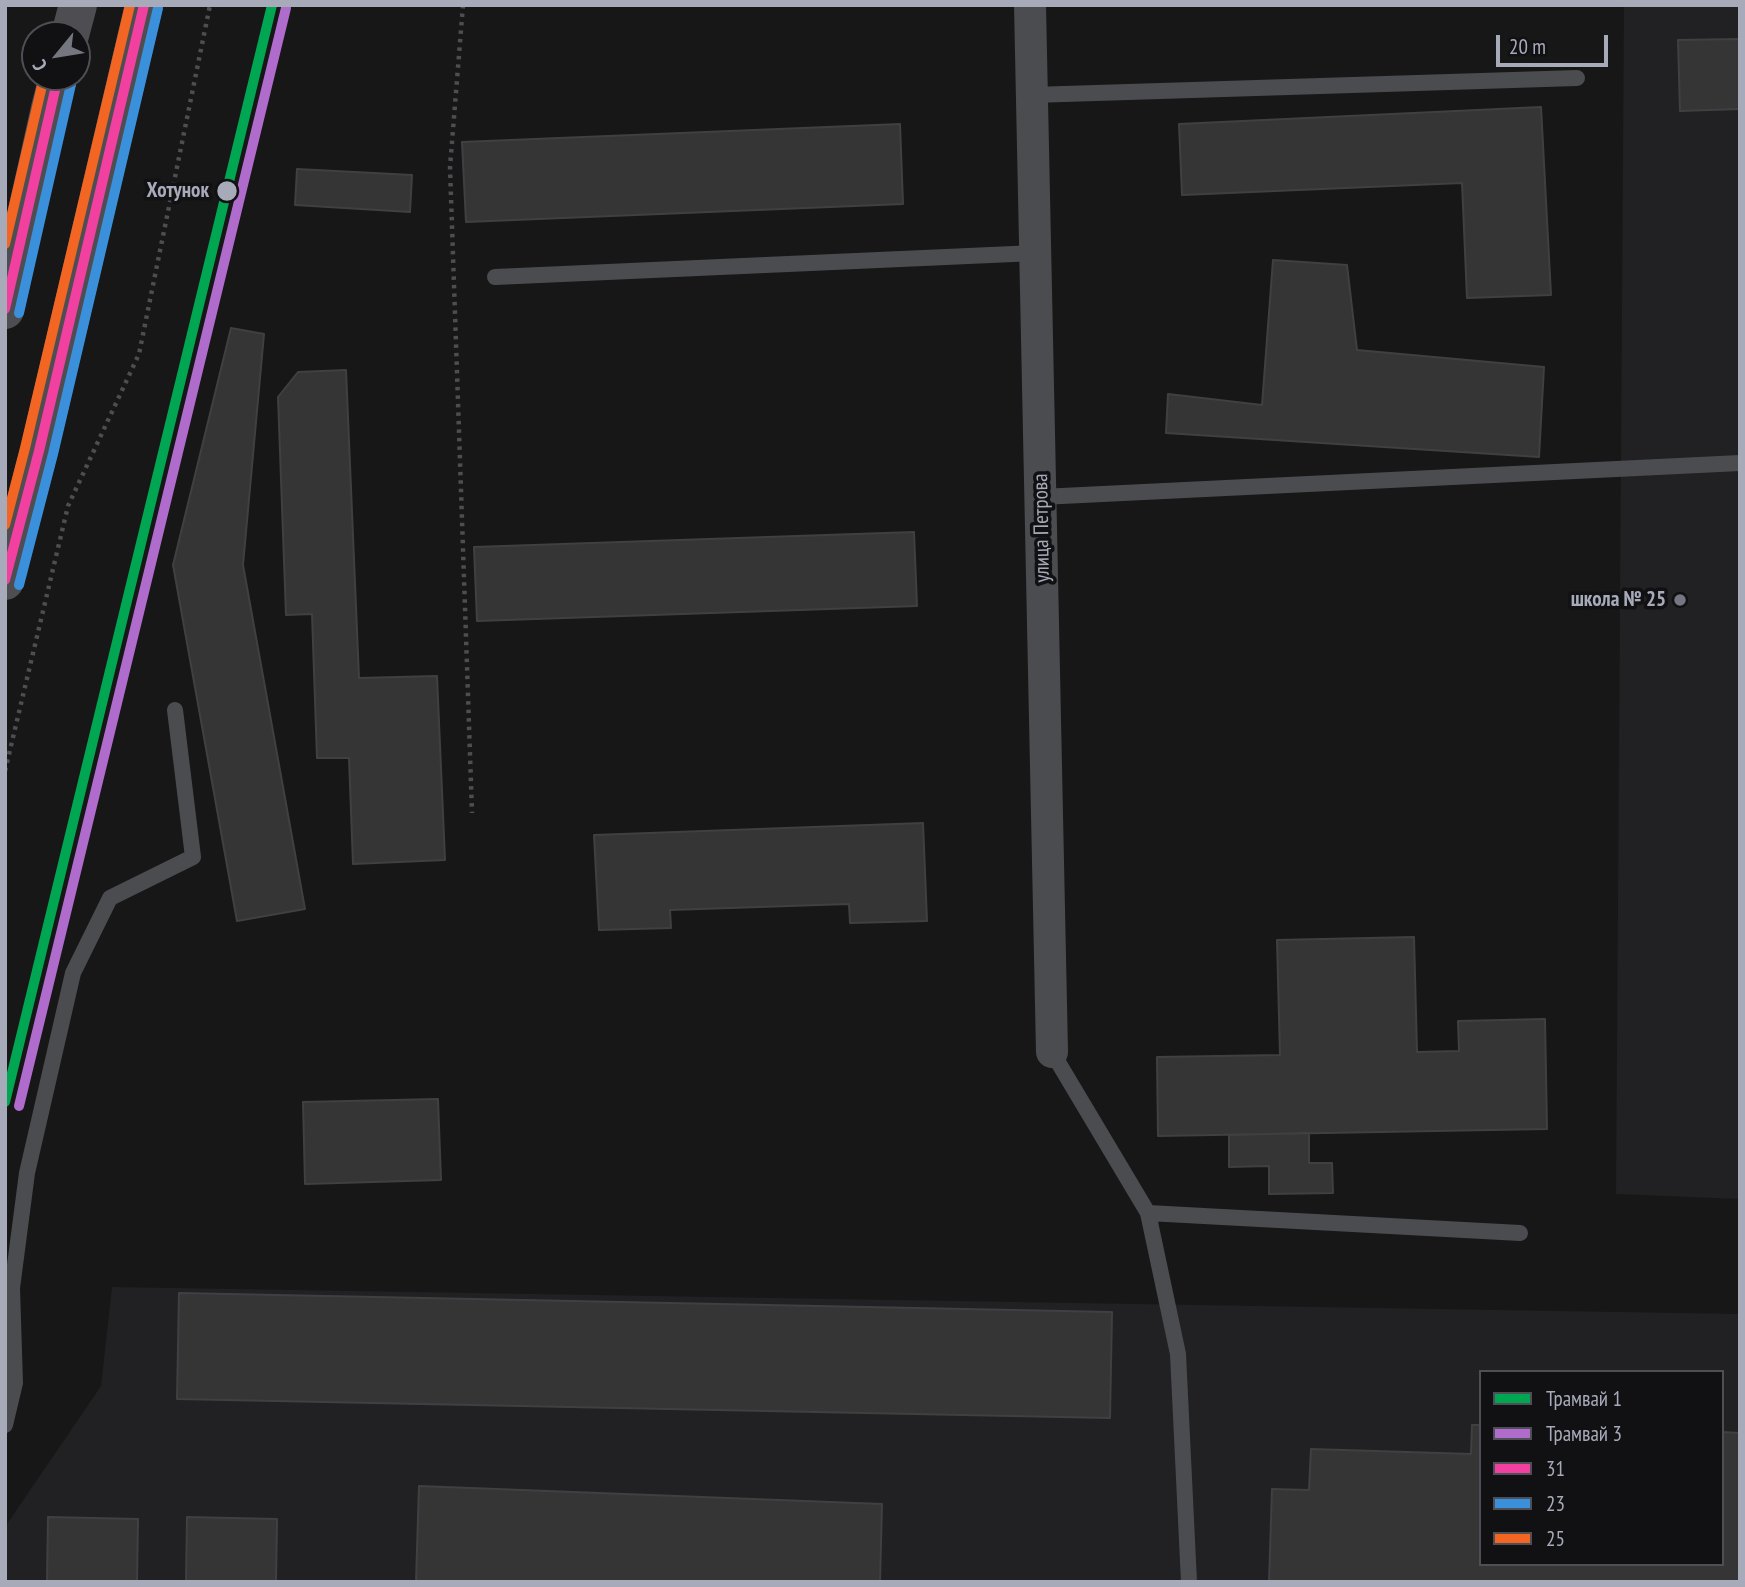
<!DOCTYPE html>
<meta charset="utf-8">
<style>
body{margin:0}
#map{position:relative;width:1745px;height:1587px;overflow:hidden;background:#171717;font-family:"PT Sans Narrow",sans-serif}
canvas{display:block}
.frame{position:absolute;inset:0;border:7px solid #a7abb9;pointer-events:none}
.legend{position:absolute;left:1479px;top:1370px;width:245px;height:196px;box-sizing:border-box;background:#111113;border:2px solid #4d4f55;margin:0;padding:9px 12px;list-style:none;font-size:21px;color:#a7abb9}
.legend li{display:flex;align-items:center;gap:14px;height:35px}
.legend b{width:35px;border:2px solid #4d4f55}
.north{position:absolute;left:21px;top:21px;width:70px;height:70px;box-sizing:border-box;background:#111113;border:2px solid #4d4f55;border-radius:50%;rotate:240deg;font-size:19px;font-weight:700;line-height:28px;text-align:center;color:#a7abb9}
.north::after{content:'';display:block;margin:auto;width:24px;height:32px;background:#757780;clip-path:polygon(50% 0,100% 100%,50% 72%,0 100%)}
.scale{position:absolute;left:1496px;top:35px;width:112px;height:32px;box-sizing:border-box;border:4px solid #a7abb9;border-top:0;padding-left:9px;font-size:21px;line-height:24px;white-space:nowrap;color:#a7abb9;-webkit-text-stroke:5px #111113;paint-order:stroke}
</style>
<div id="map">
<canvas width="1745" height="1587"></canvas>
<div class="frame"></div>
<ul class="legend">
<li><b style="height:9px;background:#00a651"></b>Трамвай 1</li>
<li><b style="height:9px;background:#b06ccc"></b>Трамвай 3</li>
<li><b style="height:9px;background:#f240a1"></b>31</li>
<li><b style="height:9px;background:#3a90db"></b>23</li>
<li><b style="height:9px;background:#f26522"></b>25</li>
</ul>
<div class="north">С</div>
<div class="scale">20 m</div>
</div>
<script>
const ctx = document.querySelector('canvas').getContext('2d');
ctx.lineJoin = 'round';
function fill(path, color) {
  ctx.fillStyle = color;
  ctx.fill(path, 'evenodd');
}
function stroke(path, color, width, dash) {
  ctx.strokeStyle = color;
  ctx.lineWidth = width;
  ctx.lineCap = dash ? 'butt' : 'round';
  ctx.setLineDash(dash || []);
  ctx.stroke(path);
}
function write(font, color, halo, rows, align = 'center') {
  ctx.font = font + ' "PT Sans Narrow",sans-serif';
  ctx.lineWidth = 7;
  ctx.setLineDash([]);
  ctx.textBaseline = 'middle';
  ctx.strokeStyle = halo;
  ctx.fillStyle = color;
  for (const [text, x, y, turn = 0] of rows) {
    ctx.save();
    ctx.translate(x, y);
    ctx.rotate((+turn || 0) * Math.PI / 180);
    ctx.textAlign = isNaN(turn) ? turn : align;
    if (halo) ctx.strokeText(text, 0, 0);
    ctx.fillText(text, 0, 0);
    ctx.restore();
  }
}
fill(new Path2D(`
 M 1624,5 L 1740,5 L 1740,1199 L 1616,1194 Z
 M 112,1287 L 1740,1314 L 1740,1582 L 5,1582 L 5,1527 L 101,1386 ZM 1481,1372 L 1722,1372 L 1722,1564 L 1481,1564 Z`), '#212123');
const building = new Path2D(`
 M 1740,39 L 1740,109 L 1680,111 L 1678,40 Z
 M 1541,107 L 1551,295 L 1467,298 L 1462,183 L 1182,195 L 1179,124 Z
 M 900,124 L 903,204 L 466,222 L 462,142 Z
 M 297,169 L 412,175 L 410,212 L 295,205 Z
 M 1273,260 L 1347,265 L 1357,350 L 1544,367 L 1539,457 L 1166,433 L 1168,394 L 1262,405 Z
 M 231,328 L 264,334 L 243,565 L 305,909 L 237,921 L 173,565 Z
 M 346,370 L 359,678 L 437,676 L 445,860 L 353,864 L 349,758 L 317,758 L 312,614 L 286,615 L 278,397 L 298,372 Z
 M 914,532 L 917,606 L 477,621 L 474,547 Z
 M 923,823 L 927,921 L 850,923 L 849,904 L 670,910 L 671,928 L 599,930 L 594,835 Z
 M 1414,937 L 1417,1052 L 1459,1051 L 1458,1021 L 1545,1019 L 1547,1129 L 1158,1136 L 1157,1057 L 1280,1055 L 1277,940 Z
 M 438,1099 L 441,1180 L 305,1184 L 303,1102 Z
 M 1309,1133 L 1309,1163 L 1332,1163 L 1333,1193 L 1269,1194 L 1269,1166 L 1229,1167 L 1229,1135 Z
 M 179,1293 L 1112,1312 L 1110,1418 L 177,1399 Z
 M 1472,1425 L 1481,1425 L 1481,1564 L 1722,1564 L 1722,1432 L 1740,1433 L 1740,1582 L 1269,1582 L 1272,1489 L 1309,1490 L 1311,1449 L 1471,1454 Z
 M 419,1486 L 882,1504 L 880,1582 L 416,1582 Z
 M 48,1517 L 138,1519 L 137,1582 L 47,1582 Z
 M 187,1517 L 277,1519 L 276,1582 L 186,1582 Z`);
fill(building, '#353536');
stroke(building, '#404043', 2);
stroke(new Path2D(`
 M 463,5 L 450,167 L 472,813
 M 5,771 L 68,506 L 139,354 L 210,5`), '#4d4d52', 4.5, [3.5, 5]);
stroke(new Path2D(`
 M 1032,95 L 1577,78
 M 495,277 L 1036,253
 M 1041,497 L 1740,463
 M 1052,1052 L 1148,1213 L 1178,1354 L 1189,1582
 M 1148,1213 L 1520,1233
 M 5,1425 L 15,1383 L 12,1288 L 27,1173 L 73,973 L 110,898 L 193,857 L 175,710`), '#4b4c50', 16);
stroke(new Path2D(`
 M 1030,5 L 1052,1052`), '#4b4c50', 32);
stroke(new Path2D(`
 M 70,35 L 78,5
 M 5,310 L 50,108 L 58,77
 M 5,581 L 39,451 L 144,5`), '#4e4e52', 38);
stroke(new Path2D(`
 M 5,309 L 58,77
 M 5,580 L 39,451 L 144,5`), '#f240a1', 10);
stroke(new Path2D(`
 M 19,313 L 72,80
 M 19,585 L 53,454 L 158,8`), '#3a90db', 10);
stroke(new Path2D(`
 M 5,244 L 44,77
 M 5,525 L 25,448 L 130,5`), '#f26522', 10);
stroke(new Path2D(`
 M 5,1102 L 272,5`), '#00a651', 10);
stroke(new Path2D(`
 M 19,1106 L 286,8`), '#b06ccc', 10);
for (const [x, y, r, color] of [
 [227,191,11,"#a7abb9"],
 [1680,600,7,"#757780"]
]) {
  const dot = new Path2D();
  dot.arc(x, y, r, 0, 2 * Math.PI);
  ctx.fillStyle = color;
  ctx.fill(dot);
  stroke(dot, '#111113', 2.5);
}
write('bold 21px', '#a7abb9', '#111113', [
 ["Хотунок",209,191]
], 'right');
write('21px', '#a7abb9', '#111113', [
 ["улица Петрова",1042,528,-91]
]);
write('bold 21px', '#a7abb9', '#111113', [
 ["школа № 25",1666,600]
], 'right');
</script>
